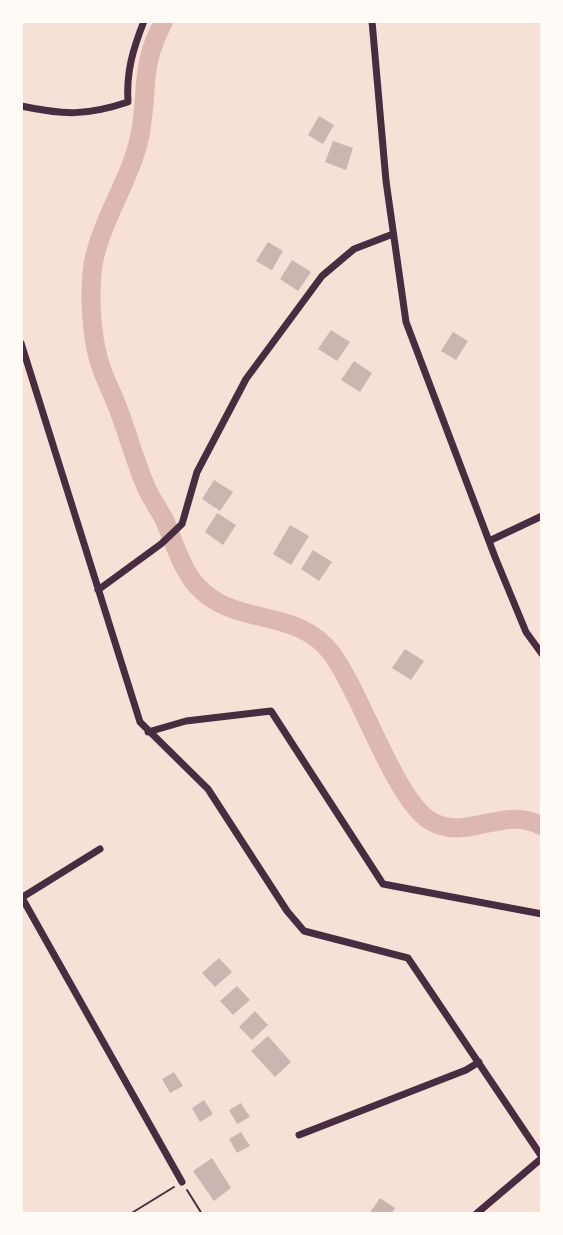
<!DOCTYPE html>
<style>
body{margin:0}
#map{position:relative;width:563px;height:1235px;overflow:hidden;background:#f7e1d7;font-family:"Varela Round",sans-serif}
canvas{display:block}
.frame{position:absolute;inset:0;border:23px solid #fffaf5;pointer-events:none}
</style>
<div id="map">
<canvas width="563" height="1235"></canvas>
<div class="frame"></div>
</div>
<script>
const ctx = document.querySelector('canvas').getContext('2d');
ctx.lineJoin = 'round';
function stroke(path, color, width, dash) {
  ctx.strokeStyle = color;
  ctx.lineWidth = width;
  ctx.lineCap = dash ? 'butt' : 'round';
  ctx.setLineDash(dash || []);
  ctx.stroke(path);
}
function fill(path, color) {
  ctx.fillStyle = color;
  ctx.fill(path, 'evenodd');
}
stroke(new Path2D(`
 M 164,21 C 139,67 149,88 140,135 C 131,180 101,219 93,265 C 89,295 91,332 99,361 C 104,378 113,394 119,411 C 129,437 136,466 148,491 C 153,501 159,510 164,519 C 174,541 181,568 197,586 C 235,628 297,606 332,654 C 361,693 394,797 429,820 C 467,844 502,804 542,826`), '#dcb8b0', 19);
fill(new Path2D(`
 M 319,116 L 334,125 L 323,144 L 308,135 Z
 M 333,141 L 353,148 L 346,170 L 325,162 Z
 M 268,242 L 283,251 L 272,270 L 256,261 Z
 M 292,260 L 311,272 L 298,291 L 280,279 Z
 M 331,330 L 350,342 L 337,361 L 318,349 Z
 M 453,332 L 468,341 L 456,360 L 441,351 Z
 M 354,361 L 372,373 L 360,392 L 341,380 Z
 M 214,480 L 233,492 L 220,511 L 202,499 Z
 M 217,513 L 236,525 L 223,545 L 205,532 Z
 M 290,525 L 309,536 L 291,565 L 273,554 Z
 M 313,550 L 332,562 L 319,581 L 301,569 Z
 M 405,649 L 424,661 L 411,680 L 392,668 Z
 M 219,958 L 232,972 L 215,987 L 202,973 Z
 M 237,986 L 250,1000 L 233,1015 L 220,1001 Z
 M 255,1011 L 268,1025 L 252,1040 L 239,1027 Z
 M 268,1036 L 291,1062 L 275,1077 L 251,1051 Z
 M 174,1072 L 183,1086 L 170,1093 L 162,1079 Z
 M 204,1100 L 213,1114 L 200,1122 L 192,1108 Z
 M 241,1103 L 250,1117 L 237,1124 L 229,1110 Z
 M 241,1132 L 250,1146 L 237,1153 L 229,1139 Z
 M 212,1158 L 231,1188 L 214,1201 L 193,1171 Z
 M 380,1198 L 395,1208 L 391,1214 L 369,1214 Z`), '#ccb4b1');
stroke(new Path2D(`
 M 187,1190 L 202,1214
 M 130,1214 L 174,1187`), '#4a2c40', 2);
stroke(new Path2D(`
 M 372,21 L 386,181 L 406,322 L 495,557 L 526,632 L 542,654
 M 21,106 C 64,115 86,116 128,102 C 126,72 133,49 144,21
 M 21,343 L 140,722 L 208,789 L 287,911 L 304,931 L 408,958 L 542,1157
 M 489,541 L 542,516
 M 98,590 L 161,544 L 182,524 L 197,472 L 246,379 L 322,276 L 354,249 L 393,234
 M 148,732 L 186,721 L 271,711 L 383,884 L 542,914
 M 21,896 L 182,1182
 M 21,898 L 100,849
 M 299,1135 L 466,1070 L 479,1062
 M 476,1214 L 542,1158`), '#4a2c40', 7);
</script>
